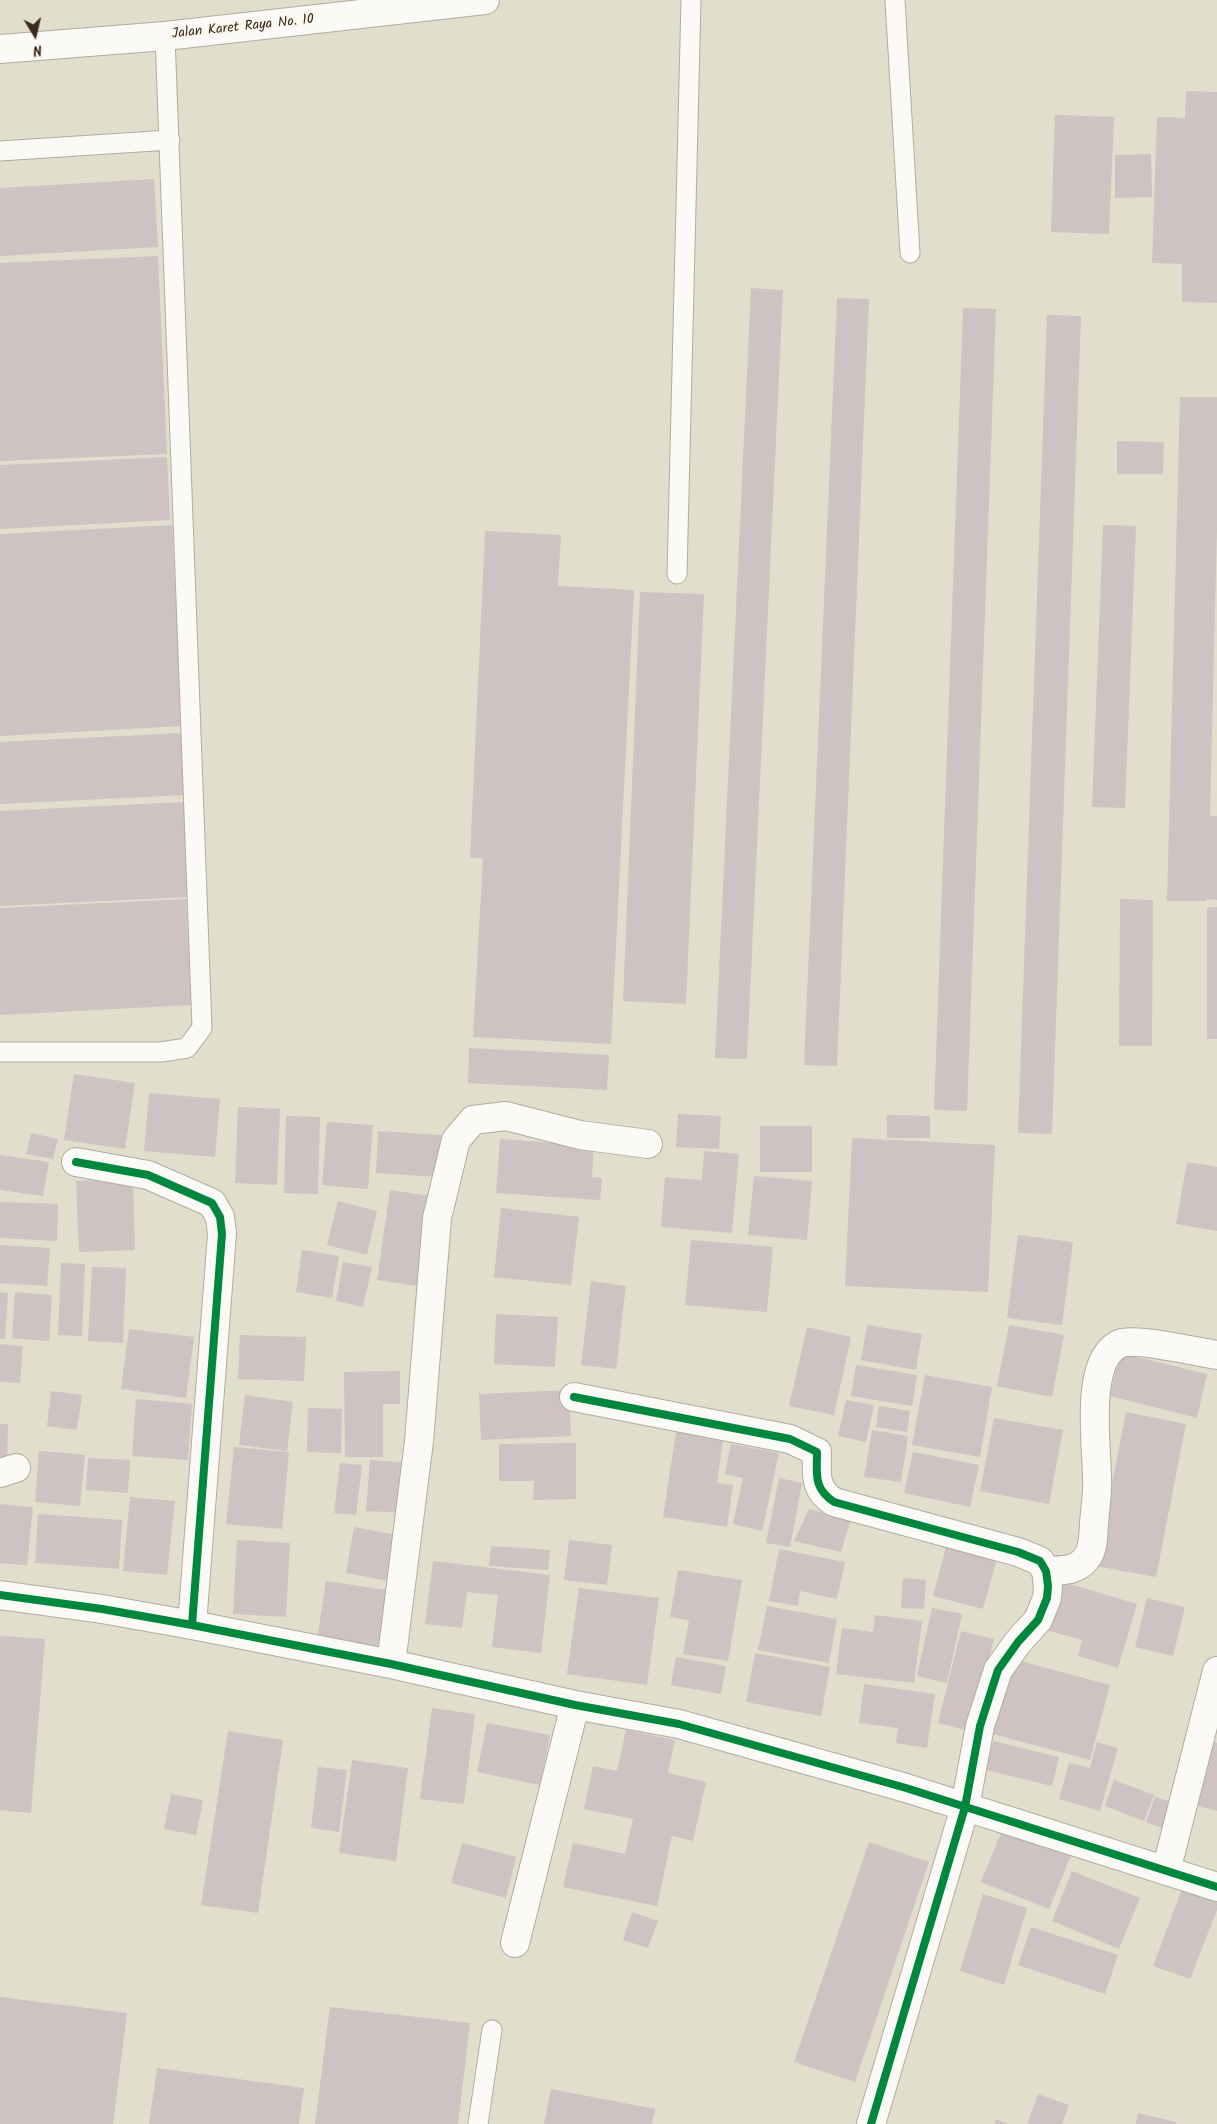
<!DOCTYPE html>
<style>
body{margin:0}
#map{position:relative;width:1217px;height:2124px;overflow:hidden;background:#e2decc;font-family:Kalam,sans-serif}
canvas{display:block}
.north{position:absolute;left:10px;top:10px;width:50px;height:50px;-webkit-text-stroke:4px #fbf7ec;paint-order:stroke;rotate:171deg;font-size:14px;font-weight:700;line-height:20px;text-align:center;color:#3b2a1e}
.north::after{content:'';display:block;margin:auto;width:18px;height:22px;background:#3b2a1e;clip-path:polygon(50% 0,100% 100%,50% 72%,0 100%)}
</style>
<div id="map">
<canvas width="1217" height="2124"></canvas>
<div class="north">N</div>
</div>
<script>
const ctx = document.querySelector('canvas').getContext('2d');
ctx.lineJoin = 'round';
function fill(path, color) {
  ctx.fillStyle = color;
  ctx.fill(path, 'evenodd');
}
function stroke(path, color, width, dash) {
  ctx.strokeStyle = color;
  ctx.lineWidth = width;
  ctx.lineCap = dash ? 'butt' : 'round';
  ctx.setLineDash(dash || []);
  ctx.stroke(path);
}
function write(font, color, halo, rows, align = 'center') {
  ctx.font = font + ' Kalam,sans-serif';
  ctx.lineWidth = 5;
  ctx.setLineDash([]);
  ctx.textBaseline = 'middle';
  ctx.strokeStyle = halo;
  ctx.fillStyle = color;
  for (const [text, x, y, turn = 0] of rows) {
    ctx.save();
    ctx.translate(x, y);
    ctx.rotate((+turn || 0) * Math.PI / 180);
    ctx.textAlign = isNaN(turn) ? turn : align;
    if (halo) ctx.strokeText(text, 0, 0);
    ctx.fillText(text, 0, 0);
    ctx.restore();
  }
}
fill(new Path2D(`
 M 1186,91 L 1217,92 L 1217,303 L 1182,302 L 1182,264 L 1152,263 L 1157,117 L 1185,118 Z
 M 1055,115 L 1114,117 L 1109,234 L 1051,232 Z
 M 1151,154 L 1152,197 L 1115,198 L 1115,155 Z
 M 154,179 L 158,247 L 0,256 L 0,188 Z
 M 158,256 L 167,454 L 0,461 L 0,263 Z
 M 751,288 L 783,290 L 747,1059 L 715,1058 Z
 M 837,298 L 869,299 L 837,1066 L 804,1065 Z
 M 963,308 L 996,309 L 967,1111 L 934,1110 Z
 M 1047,315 L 1081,316 L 1052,1134 L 1018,1133 Z
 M 1180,397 L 1217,397 L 1217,527 L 1210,816 L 1217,816 L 1217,900 L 1207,899 L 1206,901 L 1167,901 Z
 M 1117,441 L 1164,442 L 1163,474 L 1117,474 Z
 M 167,457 L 170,520 L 0,529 L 0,465 Z
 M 172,525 L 182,726 L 0,736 L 0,534 Z
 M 1103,525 L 1136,526 L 1125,808 L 1092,807 Z
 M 485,531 L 561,535 L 558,586 L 634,590 L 611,1044 L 473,1037 L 483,858 L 470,858 Z
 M 640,592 L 704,594 L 686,1004 L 623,1001 Z
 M 183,733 L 186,795 L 0,804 L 0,742 Z
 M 184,802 L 188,897 L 0,906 L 0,811 Z
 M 186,899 L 191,1005 L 0,1015 L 0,908 Z
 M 1120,899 L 1153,900 L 1152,1046 L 1119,1046 Z
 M 1217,907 L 1217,1039 L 1207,1039 L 1207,908 Z
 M 469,1048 L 609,1055 L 607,1090 L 468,1083 Z
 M 74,1074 L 135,1083 L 125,1149 L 64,1140 Z
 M 149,1093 L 220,1099 L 215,1157 L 144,1151 Z
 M 238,1107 L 280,1109 L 277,1185 L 235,1183 Z
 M 678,1114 L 721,1116 L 719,1149 L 676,1147 Z
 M 887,1115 L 930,1116 L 930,1138 L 887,1138 Z
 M 286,1116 L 320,1117 L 318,1194 L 284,1193 Z
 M 327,1122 L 373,1125 L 368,1189 L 322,1185 Z
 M 760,1126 L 812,1126 L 812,1172 L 760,1172 Z
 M 378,1131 L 441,1135 L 439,1177 L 376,1173 Z
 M 31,1133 L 58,1139 L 53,1159 L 26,1154 Z
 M 852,1138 L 995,1145 L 988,1292 L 845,1286 Z
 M 500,1139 L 594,1146 L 592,1177 L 602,1178 L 600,1200 L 496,1193 Z
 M 704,1151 L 739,1154 L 732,1233 L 661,1227 L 665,1177 L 702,1180 Z
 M 0,1155 L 49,1162 L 43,1196 L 0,1190 Z
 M 1187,1162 L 1217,1167 L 1217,1231 L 1176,1224 Z
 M 754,1176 L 812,1181 L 807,1240 L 748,1235 Z
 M 133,1179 L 135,1250 L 79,1252 L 76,1181 Z
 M 390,1190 L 437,1197 L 424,1287 L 377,1280 Z
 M 338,1201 L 377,1211 L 367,1255 L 327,1245 Z
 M 0,1202 L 58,1204 L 57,1241 L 0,1238 Z
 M 501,1208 L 579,1217 L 571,1285 L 494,1277 Z
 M 1018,1235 L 1073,1242 L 1062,1325 L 1007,1318 Z
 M 691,1240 L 773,1247 L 767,1312 L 685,1305 Z
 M 0,1245 L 50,1248 L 47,1286 L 0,1283 Z
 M 302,1250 L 339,1256 L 332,1298 L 296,1292 Z
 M 343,1262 L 372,1267 L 363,1307 L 336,1301 Z
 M 61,1263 L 85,1264 L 82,1336 L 58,1335 Z
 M 92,1267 L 126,1268 L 123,1343 L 88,1341 Z
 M 591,1281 L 626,1286 L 616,1369 L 581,1365 Z
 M 0,1292 L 8,1293 L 5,1339 L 0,1339 Z
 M 15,1292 L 52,1295 L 49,1341 L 12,1338 Z
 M 496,1314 L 558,1317 L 555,1367 L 494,1364 Z
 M 867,1325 L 922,1334 L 916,1370 L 861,1360 Z
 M 1009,1325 L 1064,1335 L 1052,1397 L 997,1386 Z
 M 807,1327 L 851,1337 L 834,1415 L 789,1406 Z
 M 129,1329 L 194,1337 L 186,1398 L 121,1389 Z
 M 240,1335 L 306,1337 L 304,1381 L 238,1379 Z
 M 0,1344 L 23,1346 L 20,1383 L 0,1382 Z
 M 1120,1353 L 1207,1374 L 1197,1418 L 1110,1396 Z
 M 856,1365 L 917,1375 L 912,1406 L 851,1396 Z
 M 400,1371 L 400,1404 L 383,1404 L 383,1457 L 345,1457 L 344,1372 Z
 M 925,1375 L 992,1387 L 980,1457 L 912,1445 Z
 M 569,1390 L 571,1436 L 481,1440 L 479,1394 Z
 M 51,1391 L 82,1395 L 77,1430 L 47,1426 Z
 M 245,1395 L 293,1402 L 287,1451 L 239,1445 Z
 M 136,1399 L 192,1404 L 188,1460 L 132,1456 Z
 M 846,1400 L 874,1405 L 866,1442 L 838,1436 Z
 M 879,1406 L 910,1411 L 907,1432 L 876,1427 Z
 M 308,1408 L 342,1409 L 341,1453 L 307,1452 Z
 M 1126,1412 L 1186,1424 L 1156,1577 L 1096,1566 Z
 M 994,1418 L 1063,1430 L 1049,1504 L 980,1491 Z
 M 678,1419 L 725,1426 L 717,1483 L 733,1485 L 727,1527 L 663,1517 Z
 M 0,1424 L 8,1424 L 7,1467 L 0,1467 Z
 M 872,1430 L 908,1436 L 901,1482 L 864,1477 Z
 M 576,1443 L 576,1499 L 533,1500 L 534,1481 L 499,1481 L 499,1444 Z
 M 731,1444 L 779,1453 L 762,1531 L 733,1524 L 743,1478 L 725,1474 Z
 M 234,1447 L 289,1452 L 282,1529 L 226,1524 Z
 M 39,1451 L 85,1455 L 80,1506 L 35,1502 Z
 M 913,1452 L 979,1465 L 970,1507 L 904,1493 Z
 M 88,1458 L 130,1460 L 128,1493 L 86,1490 Z
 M 370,1460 L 410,1463 L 407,1513 L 366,1511 Z
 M 340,1463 L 362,1465 L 356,1515 L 334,1513 Z
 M 779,1478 L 802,1483 L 790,1547 L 766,1543 Z
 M 130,1497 L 175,1501 L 167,1575 L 123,1571 Z
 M 0,1504 L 33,1507 L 27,1565 L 0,1563 Z
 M 809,1509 L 851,1519 L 841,1552 L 794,1541 Z
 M 38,1514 L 122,1520 L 119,1569 L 35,1563 Z
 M 354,1527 L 402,1536 L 394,1582 L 346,1573 Z
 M 237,1540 L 290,1543 L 286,1617 L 233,1614 Z
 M 569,1540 L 612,1545 L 607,1585 L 564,1580 Z
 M 947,1543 L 998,1555 L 983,1609 L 933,1596 Z
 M 491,1546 L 550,1550 L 548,1570 L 489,1566 Z
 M 779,1549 L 845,1562 L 837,1599 L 800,1591 L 798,1606 L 769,1601 Z
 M 433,1561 L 550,1575 L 541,1653 L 492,1647 L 498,1595 L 467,1592 L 462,1628 L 425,1624 Z
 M 678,1570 L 742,1580 L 728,1661 L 683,1654 L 689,1620 L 670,1617 Z
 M 903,1578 L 926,1580 L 924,1609 L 901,1608 Z
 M 326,1581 L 387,1590 L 377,1655 L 316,1646 Z
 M 1060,1581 L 1137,1604 L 1118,1668 L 1078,1656 L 1082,1640 L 1046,1630 Z
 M 579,1588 L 659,1598 L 647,1685 L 567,1674 Z
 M 1147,1598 L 1185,1607 L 1173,1656 L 1135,1647 Z
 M 767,1606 L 837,1619 L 829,1663 L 758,1650 Z
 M 932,1608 L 962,1614 L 947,1683 L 917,1676 Z
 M 875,1615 L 922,1621 L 914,1683 L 836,1674 L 842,1628 L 873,1632 Z
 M 961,1631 L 994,1639 L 971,1731 L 938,1723 Z
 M 0,1636 L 45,1639 L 31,1813 L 0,1810 Z
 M 755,1653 L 830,1667 L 821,1716 L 746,1702 Z
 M 676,1657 L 726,1666 L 721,1694 L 671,1685 Z
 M 1013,1659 L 1110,1685 L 1090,1760 L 993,1734 Z
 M 864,1684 L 935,1694 L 927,1748 L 896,1743 L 898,1728 L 859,1723 Z
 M 432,1708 L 475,1714 L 464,1804 L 420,1799 Z
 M 487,1723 L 550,1735 L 540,1785 L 477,1772 Z
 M 626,1730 L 675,1740 L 668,1773 L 706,1782 L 693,1841 L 672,1836 L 657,1906 L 563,1887 L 573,1843 L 625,1854 L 633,1819 L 584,1809 L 593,1766 L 617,1771 Z
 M 228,1731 L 283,1740 L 258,1913 L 201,1905 Z
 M 993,1741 L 1059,1757 L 1052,1786 L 986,1770 Z
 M 1097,1742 L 1118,1748 L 1100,1811 L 1059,1799 L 1069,1763 L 1090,1768 Z
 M 1211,1742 L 1217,1743 L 1217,1811 L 1195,1805 Z
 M 352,1760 L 408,1768 L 396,1861 L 339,1853 Z
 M 318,1767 L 347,1770 L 339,1832 L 311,1828 Z
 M 1114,1780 L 1154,1795 L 1144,1821 L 1105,1806 Z
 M 171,1794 L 203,1800 L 196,1835 L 164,1829 Z
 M 1155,1797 L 1179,1804 L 1170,1831 L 1146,1822 Z
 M 1003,1828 L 1071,1855 L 1049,1909 L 981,1882 Z
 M 869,1842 L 929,1862 L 855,2082 L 794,2062 Z
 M 462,1843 L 516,1857 L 506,1898 L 451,1883 Z
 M 1072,1871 L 1140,1898 L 1119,1949 L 1052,1921 Z
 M 1183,1886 L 1217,1898 L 1217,1910 L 1190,1979 L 1153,1966 Z
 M 983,1894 L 1027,1908 L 1004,1985 L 960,1971 Z
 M 632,1912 L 658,1921 L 648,1948 L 623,1940 Z
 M 1031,1927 L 1118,1955 L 1105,1994 L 1018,1965 Z
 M 0,1997 L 127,2013 L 113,2124 L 0,2124 Z
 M 330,2007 L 470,2023 L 458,2124 L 315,2124 Z
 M 157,2068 L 304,2088 L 299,2124 L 149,2124 Z
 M 551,2089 L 655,2109 L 652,2124 L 544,2124 Z
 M 1038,2094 L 1069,2105 L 1062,2124 L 1027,2124 Z
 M 1138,2113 L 1176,2122 L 1176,2124 L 1136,2124 Z
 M 996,2119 L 1008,2124 L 994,2124 Z`), '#cec2c2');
const service = new Path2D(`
 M 895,0 L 910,253
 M 0,151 L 170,140
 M 677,574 L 691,0
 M 0,1052 L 161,1052 L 187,1048 L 202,1028 L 165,36
 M 478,2124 L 492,2030`);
const minor = new Path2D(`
 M 0,49 L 165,36 L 485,0
 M 76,1162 L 148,1175 L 212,1203 L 220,1217 L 222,1234 L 192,1625
 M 574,1397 L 790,1439 L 817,1452 C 817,1474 813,1488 834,1502 L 1018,1552 L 1040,1561 L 1046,1571 L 1048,1586 L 1047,1598 L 1038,1620 L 1018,1642 L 998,1670 L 980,1726 L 965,1807 L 871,2124
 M 0,1473 L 16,1468
 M 1046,1571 C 1060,1570 1075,1572 1085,1560 C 1094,1551 1093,1536 1094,1524 C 1095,1509 1098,1493 1097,1478 C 1097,1446 1084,1361 1119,1344 C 1134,1337 1197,1352 1217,1355
 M 0,1595 L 102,1609 L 192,1625 L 391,1664 L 575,1705 L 679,1724 L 906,1788 L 1217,1887
 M 391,1664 L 419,1441 L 437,1218 L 456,1140 L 473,1120 L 506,1116 L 580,1135 L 648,1144
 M 1166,1871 L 1217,1671
 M 515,1943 L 575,1705`);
stroke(service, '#b0ac9f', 21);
stroke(minor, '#b0ac9f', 30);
stroke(service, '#fbfaf7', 19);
stroke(minor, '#fbfaf7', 28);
stroke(new Path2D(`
 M 76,1162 L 148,1175 L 212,1203 L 220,1217 L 222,1234 L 192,1625
 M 574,1397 L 790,1439 L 817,1452 C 817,1474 813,1488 834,1502 L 1018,1552 L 1040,1561 L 1046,1571 L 1048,1586 L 1047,1598 L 1038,1620 L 1018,1642 L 998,1670 L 980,1726 L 965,1807 L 871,2124
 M 0,1595 L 102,1609 L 192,1625 L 391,1664 L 575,1705 L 679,1724 L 906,1788 L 1217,1887`), '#00873e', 8);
write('14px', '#3b2a1e', '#fbf7ec', [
 ["Jalan Karet Raya No. 10",243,28,-6]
]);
</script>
